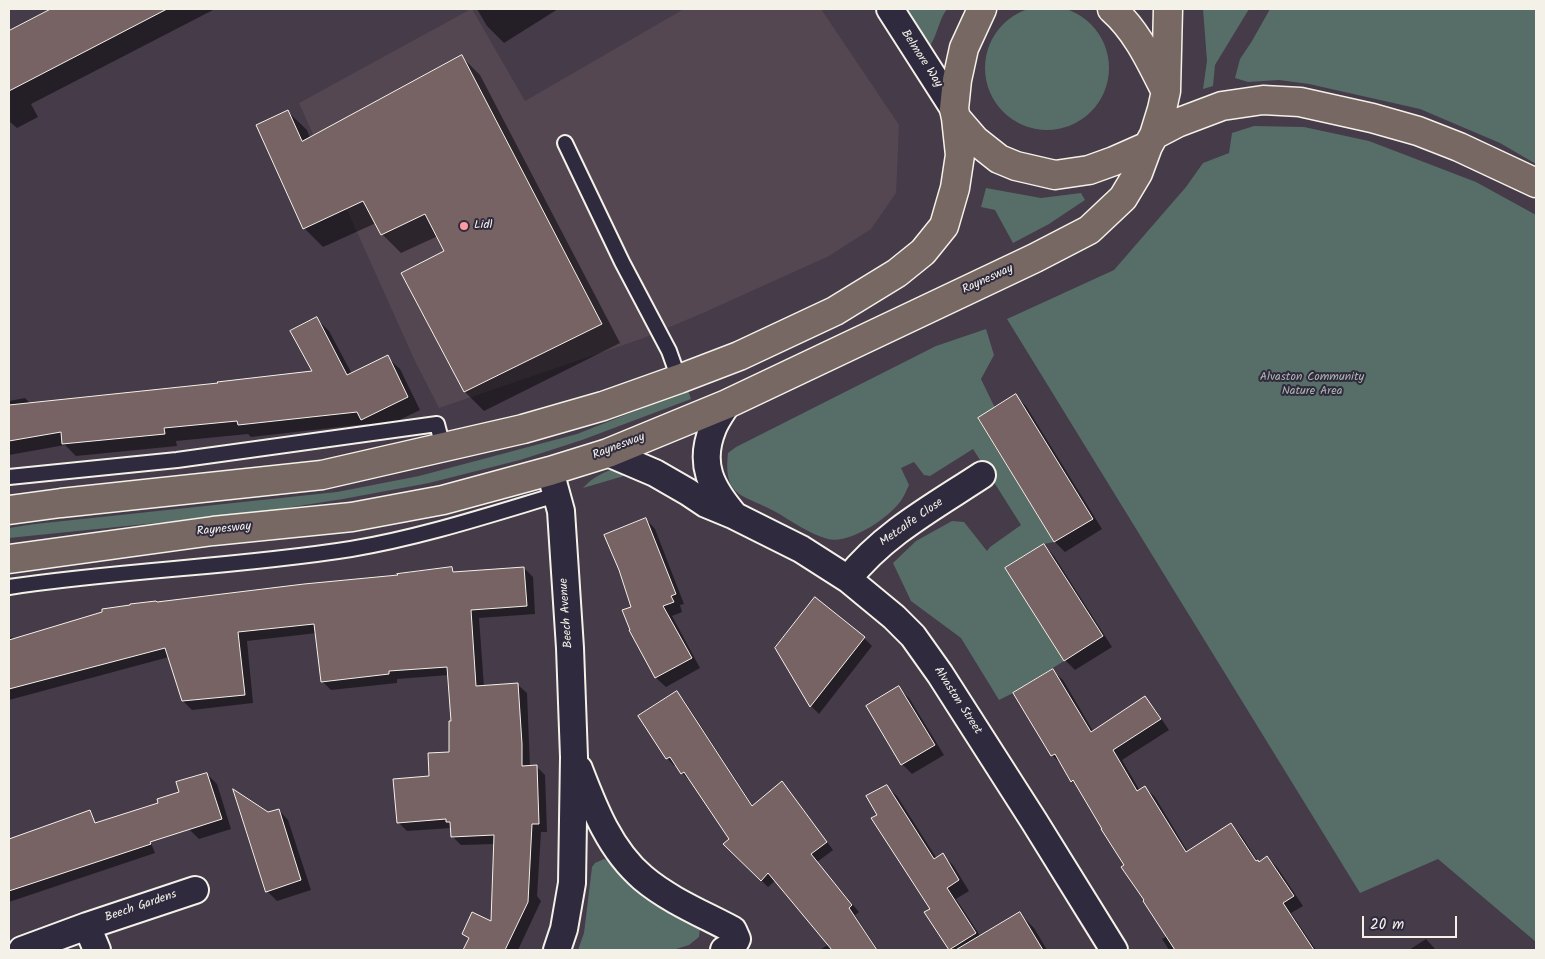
<!DOCTYPE html>
<style>
body{margin:0}
#map{position:relative;width:1545px;height:959px;overflow:hidden;background:#453b49;font-family:Kalam,sans-serif}
canvas{display:block}
.frame{position:absolute;inset:0;border:10px solid #f4f1e8;pointer-events:none}
.scale{position:absolute;left:1362px;top:916px;width:95px;height:22px;box-sizing:border-box;border:2px solid #f4f1e8;border-top:0;padding-left:6px;font-size:15px;line-height:18px;white-space:nowrap;color:#f4f1e8;-webkit-text-stroke:4px #2f2a3d;paint-order:stroke}
</style>
<div id="map">
<canvas width="1545" height="959"></canvas>
<div class="frame"></div>
<div class="scale">20 m</div>
</div>
<script>
const ctx = document.querySelector('canvas').getContext('2d');
ctx.lineJoin = 'round';
function fill(path, color) {
  ctx.fillStyle = color;
  ctx.fill(path, 'evenodd');
}
function stroke(path, color, width, dash) {
  ctx.strokeStyle = color;
  ctx.lineWidth = width;
  ctx.lineCap = dash ? 'butt' : 'round';
  ctx.setLineDash(dash || []);
  ctx.stroke(path);
}
function write(font, color, halo, rows, align = 'center') {
  ctx.font = font + ' Kalam,sans-serif';
  ctx.lineWidth = 4;
  ctx.setLineDash([]);
  ctx.textBaseline = 'middle';
  ctx.strokeStyle = halo;
  ctx.fillStyle = color;
  for (const [text, x, y, turn = 0] of rows) {
    ctx.save();
    ctx.translate(x, y);
    ctx.rotate((+turn || 0) * Math.PI / 180);
    ctx.textAlign = isNaN(turn) ? turn : align;
    if (halo) ctx.strokeText(text, 0, 0);
    ctx.fillText(text, 0, 0);
    ctx.restore();
  }
}
fill(new Path2D(`
 M 471,9 L 472,9 L 525,101 L 684,9 L 821,9 L 899,125 L 896,193 L 871,229 L 829,256 L 703,313 L 641,339 L 439,408 L 415,361 L 299,103 Z`), '#544751');
fill(new Path2D(`
 M985 68a62 62 0 1 1 124 0a62 62 0 1 1-124 0Z
 M 903,9 L 947,9 C 938,21 938,35 929,47 Z
 M 1203,9 L 1249,9 L 1215,65 L 1213,86 L 1203,89 L 1207,61 Z
 M 1270,9 L 1536,9 L 1536,164 L 1500,143 L 1420,109 L 1309,84 L 1279,80 L 1248,82 L 1235,78 L 1240,59 L 1252,41 Z
 M 1254,126 L 1304,127 L 1369,141 L 1476,182 L 1536,215 L 1536,942 L 1438,859 L 1360,893 L 1007,319 L 1114,270 L 1186,187 L 1203,163 L 1229,153 L 1232,133 Z
 M 986,188 L 1041,198 L 1081,193 L 1085,200 L 1049,224 L 1013,243 L 995,210 L 981,207 Z
 M 986,329 L 994,355 L 981,379 L 995,408 L 978,419 L 1054,542 L 1044,544 L 1005,568 L 1064,661 L 1013,693 L 999,700 L 961,638 L 911,601 L 893,563 L 916,541 L 952,521 L 964,522 L 987,551 L 990,547 L 1021,525 L 973,449 L 930,476 L 924,475 L 914,462 L 901,468 L 909,485 C 906,491 904,497 900,502 C 887,519 850,544 828,539 C 809,534 792,521 774,511 C 743,494 723,498 728,453 L 736,447 L 936,346 Z
 M 688,390 L 691,399 L 582,440 L 520,460 L 429,483 L 343,499 L 254,513 L 9,538 L 9,528 L 35,524 L 337,492 L 419,476 L 577,434 Z
 M 617,468 L 634,473 L 583,488 C 593,477 603,472 617,468 Z
 M 604,859 L 617,865 L 632,887 L 658,904 L 700,927 L 699,937 L 689,945 L 673,950 L 578,950 L 584,933 L 592,867 L 595,863 Z`), '#576d68');
fill(new Path2D(`
 M 53,9 L 215,9 L 31,104 L 38,117 L 17,128 L 9,121 L 9,32 Z
 M 477,9 L 558,9 L 504,43 L 487,26 Z
 M 461,56 L 480,75 L 620,343 L 484,411 L 465,392 L 403,274 L 445,251 L 438,236 L 401,253 L 382,234 L 376,223 L 323,247 L 304,228 L 288,112 L 307,130 L 310,138 Z
 M 316,318 L 329,331 L 352,374 L 387,357 L 400,369 L 420,410 L 375,432 L 367,424 L 251,437 L 248,434 L 176,441 L 177,446 L 76,456 L 65,445 L 9,455 L 9,401 L 25,398 L 31,404 L 314,372 Z
 M 1016,396 L 1026,406 L 1102,529 L 1065,552 L 1055,542 L 979,419 Z
 M 646,519 L 655,529 L 684,604 L 680,605 L 682,612 L 672,616 L 700,668 L 666,687 L 656,678 L 630,631 Z
 M 1044,545 L 1054,556 L 1112,647 L 1075,670 L 1065,660 Z
 M 524,568 L 533,577 L 535,614 L 479,618 L 484,687 L 518,685 L 527,693 L 530,767 L 536,766 L 545,775 L 547,832 L 541,832 L 537,896 L 541,901 L 518,950 L 470,950 L 476,944 L 472,942 L 463,934 L 492,923 L 495,844 L 461,845 L 452,836 L 452,828 L 407,831 L 398,822 L 430,777 L 450,753 L 452,722 L 449,675 L 397,679 L 397,683 L 331,690 L 322,681 L 317,633 L 247,641 L 253,703 L 192,710 L 183,701 L 169,657 L 9,700 L 9,638 L 12,637 L 15,639 L 452,569 L 456,573 Z
 M 864,638 L 872,646 L 819,714 L 811,706 L 777,648 Z
 M 1053,671 L 1063,680 L 1093,731 L 1144,698 L 1154,708 L 1169,730 L 1122,760 L 1140,791 L 1145,787 L 1155,797 L 1188,852 L 1231,825 L 1241,835 L 1259,863 L 1267,857 L 1277,867 L 1303,906 L 1291,913 L 1316,950 L 1169,950 L 1162,939 L 1167,936 L 1080,788 L 1072,781 L 1062,765 L 1052,755 L 1015,693 Z
 M 899,688 L 909,698 L 944,755 L 912,774 L 902,764 Z
 M 677,693 L 684,700 L 753,806 L 782,783 L 789,790 L 833,850 L 817,862 L 859,912 L 855,915 L 878,950 L 820,950 L 829,944 L 776,880 L 768,887 L 725,844 L 730,839 L 691,779 L 689,780 L 682,773 L 676,764 L 674,766 L 667,758 L 640,717 Z
 M 207,774 L 217,784 L 231,829 L 199,839 L 189,829 L 181,793 Z
 M 886,786 L 897,796 L 937,859 L 943,855 L 953,865 L 969,891 L 956,899 L 981,937 L 1020,914 L 1034,928 L 1047,950 L 990,950 L 986,943 L 975,950 L 950,950 L 926,913 L 932,909 L 878,815 Z
 M 279,810 L 288,820 L 311,890 L 277,901 L 267,891 L 268,813 Z
 M 134,812 L 142,820 L 155,853 L 9,902 L 9,854 Z
 M 1426,939 L 1436,950 L 1409,950 Z`), '#0007');
const building = new Path2D(`
 M 51,9 L 167,9 L 9,91 L 9,31 Z
 M 462,55 L 602,324 L 464,392 L 401,273 L 444,251 L 425,214 L 381,235 L 363,201 L 303,229 L 256,125 L 288,110 L 302,141 Z
 M 317,317 L 347,375 L 388,355 L 408,397 L 361,420 L 357,412 L 238,425 L 237,421 L 164,428 L 165,434 L 62,444 L 61,432 L 9,441 L 9,405 L 218,383 L 217,382 L 312,371 L 290,331 Z
 M 1016,394 L 1093,519 L 1054,542 L 978,418 Z
 M 646,518 L 676,594 L 671,596 L 674,602 L 663,606 L 692,658 L 655,678 L 629,630 L 630,630 L 622,610 L 631,607 L 619,570 L 604,535 Z
 M 1044,544 L 1103,636 L 1064,661 L 1005,568 Z
 M 452,567 L 453,572 L 524,567 L 527,606 L 471,610 L 476,686 L 518,683 L 522,744 L 522,766 L 537,765 L 539,824 L 532,824 L 528,902 L 505,950 L 463,950 L 469,938 L 462,934 L 472,912 L 491,921 L 494,835 L 451,837 L 450,822 L 446,822 L 446,819 L 397,823 L 393,779 L 429,776 L 428,753 L 449,752 L 449,721 L 451,721 L 447,667 L 389,671 L 389,674 L 321,682 L 314,624 L 238,632 L 245,695 L 182,701 L 165,648 L 9,689 L 9,640 L 102,612 L 102,609 L 130,605 L 130,604 L 156,601 L 157,602 L 304,584 L 398,575 L 397,574 Z
 M 815,597 L 865,637 L 810,707 L 775,648 Z
 M 1053,669 L 1091,732 L 1145,696 L 1161,719 L 1113,750 L 1137,791 L 1145,786 L 1186,852 L 1231,823 L 1256,861 L 1258,860 L 1259,862 L 1267,856 L 1294,896 L 1283,903 L 1314,950 L 1175,950 L 1143,901 L 1144,900 L 1121,867 L 1124,865 L 1101,829 L 1102,829 L 1073,780 L 1071,782 L 1055,754 L 1051,756 L 1013,693 Z
 M 899,686 L 935,745 L 901,765 L 866,706 Z
 M 677,691 L 752,806 L 782,781 L 827,842 L 811,854 L 852,905 L 849,908 L 877,950 L 832,950 L 768,873 L 761,881 L 723,844 L 729,839 L 684,772 L 681,774 L 670,757 L 666,759 L 638,716 Z
 M 207,773 L 222,819 L 150,842 L 151,844 L 9,891 L 9,839 L 90,810 L 95,823 L 158,803 L 157,799 L 179,792 L 176,782 Z
 M 887,785 L 934,859 L 943,853 L 959,880 L 947,888 L 976,933 L 949,950 L 924,912 L 930,909 L 871,818 L 877,815 L 866,796 Z
 M 233,789 L 268,812 L 279,809 L 301,880 L 266,892 Z
 M 1020,912 L 1043,950 L 956,950 Z`);
fill(building, '#776264');
stroke(building, '#f4f1e8', 1);
const lane = new Path2D(`
 M 565,143 L 622,262 L 669,351 L 679,379
 M 9,477 L 177,460 L 437,424 L 443,447
 M 9,587 C 122,570 238,567 351,549 C 422,537 489,515 556,495`);
const street = new Path2D(`
 M 890,9 L 954,109
 M 727,404 C 722,412 716,420 713,428 C 698,464 711,488 735,516
 M 608,453 L 655,473 L 688,492 L 706,504 L 735,516 L 801,549 L 848,579 L 894,617 L 913,636 L 940,674 L 1034,821 L 1114,950
 M 550,471 L 561,511 L 570,648 L 574,757 L 572,883 L 564,929 L 557,950
 M 848,579 C 883,534 935,506 982,475
 M 579,769 C 594,808 610,850 643,878 C 669,900 703,914 733,930 L 737,939 L 732,947 L 724,950
 M 87,926 L 195,890
 M 22,950 L 87,926 L 97,950`);
const highway = new Path2D(`
 M 982,9 L 964,48 L 957,80 L 954,109 L 956,118 L 975,140 L 999,159 L 1016,166 L 1055,175 L 1089,170 L 1114,161 L 1148,146
 M 1112,9 C 1136,30 1150,60 1164,88
 M 1154,135 L 1177,123 L 1222,106 L 1263,100 L 1300,102 L 1372,118 L 1418,131 L 1459,147 L 1536,183
 M 9,510 L 61,503 L 322,475 L 523,429 L 603,406 L 679,379 L 739,356 L 835,311 L 897,273 L 923,252 L 944,226 L 955,188 L 960,155 L 956,118
 M 9,559 L 213,531 L 352,517 L 443,500 L 550,471 L 608,453 L 727,404 L 1035,258 L 1089,230 L 1123,198 L 1138,173 L 1148,146 L 1154,135 L 1162,109 L 1166,91 L 1168,9`);
stroke(lane, '#f4f1e8', 18);
stroke(street, '#f4f1e8', 30);
stroke(highway, '#f4f1e8', 31);
stroke(lane, '#2f2a3d', 14);
stroke(street, '#2f2a3d', 26);
stroke(highway, '#776864', 28);
for (const [x, y, r, color] of [
 [464,226,5,"#ff9aa2"]
]) {
  const dot = new Path2D();
  dot.arc(x, y, r, 0, 2 * Math.PI);
  ctx.fillStyle = color;
  ctx.fill(dot);
  stroke(dot, '#2f2a3d', 2);
}
write('12px', '#f4f1e8', '#2f2a3d', [
 ["Belmore Way",921,59,57],
 ["Raynesway",988,280,-25],
 ["Raynesway",619,447,-21],
 ["Metcalfe Close",912,523,-35],
 ["Raynesway",224,530,-6],
 ["Beech Avenue",567,613,-94],
 ["Alvaston Street",957,701,57],
 ["Beech Gardens",141,907,-19]
]);
write('12px', '#f4f1e8', '#2f2a3d', [
 ["Lidl",474,226]
], 'left');
write('12px', '#adb6ae', '#2f2a3d', [
 ["Alvaston Community",1312,378],
 ["Nature Area",1312,392]
]);
</script>
